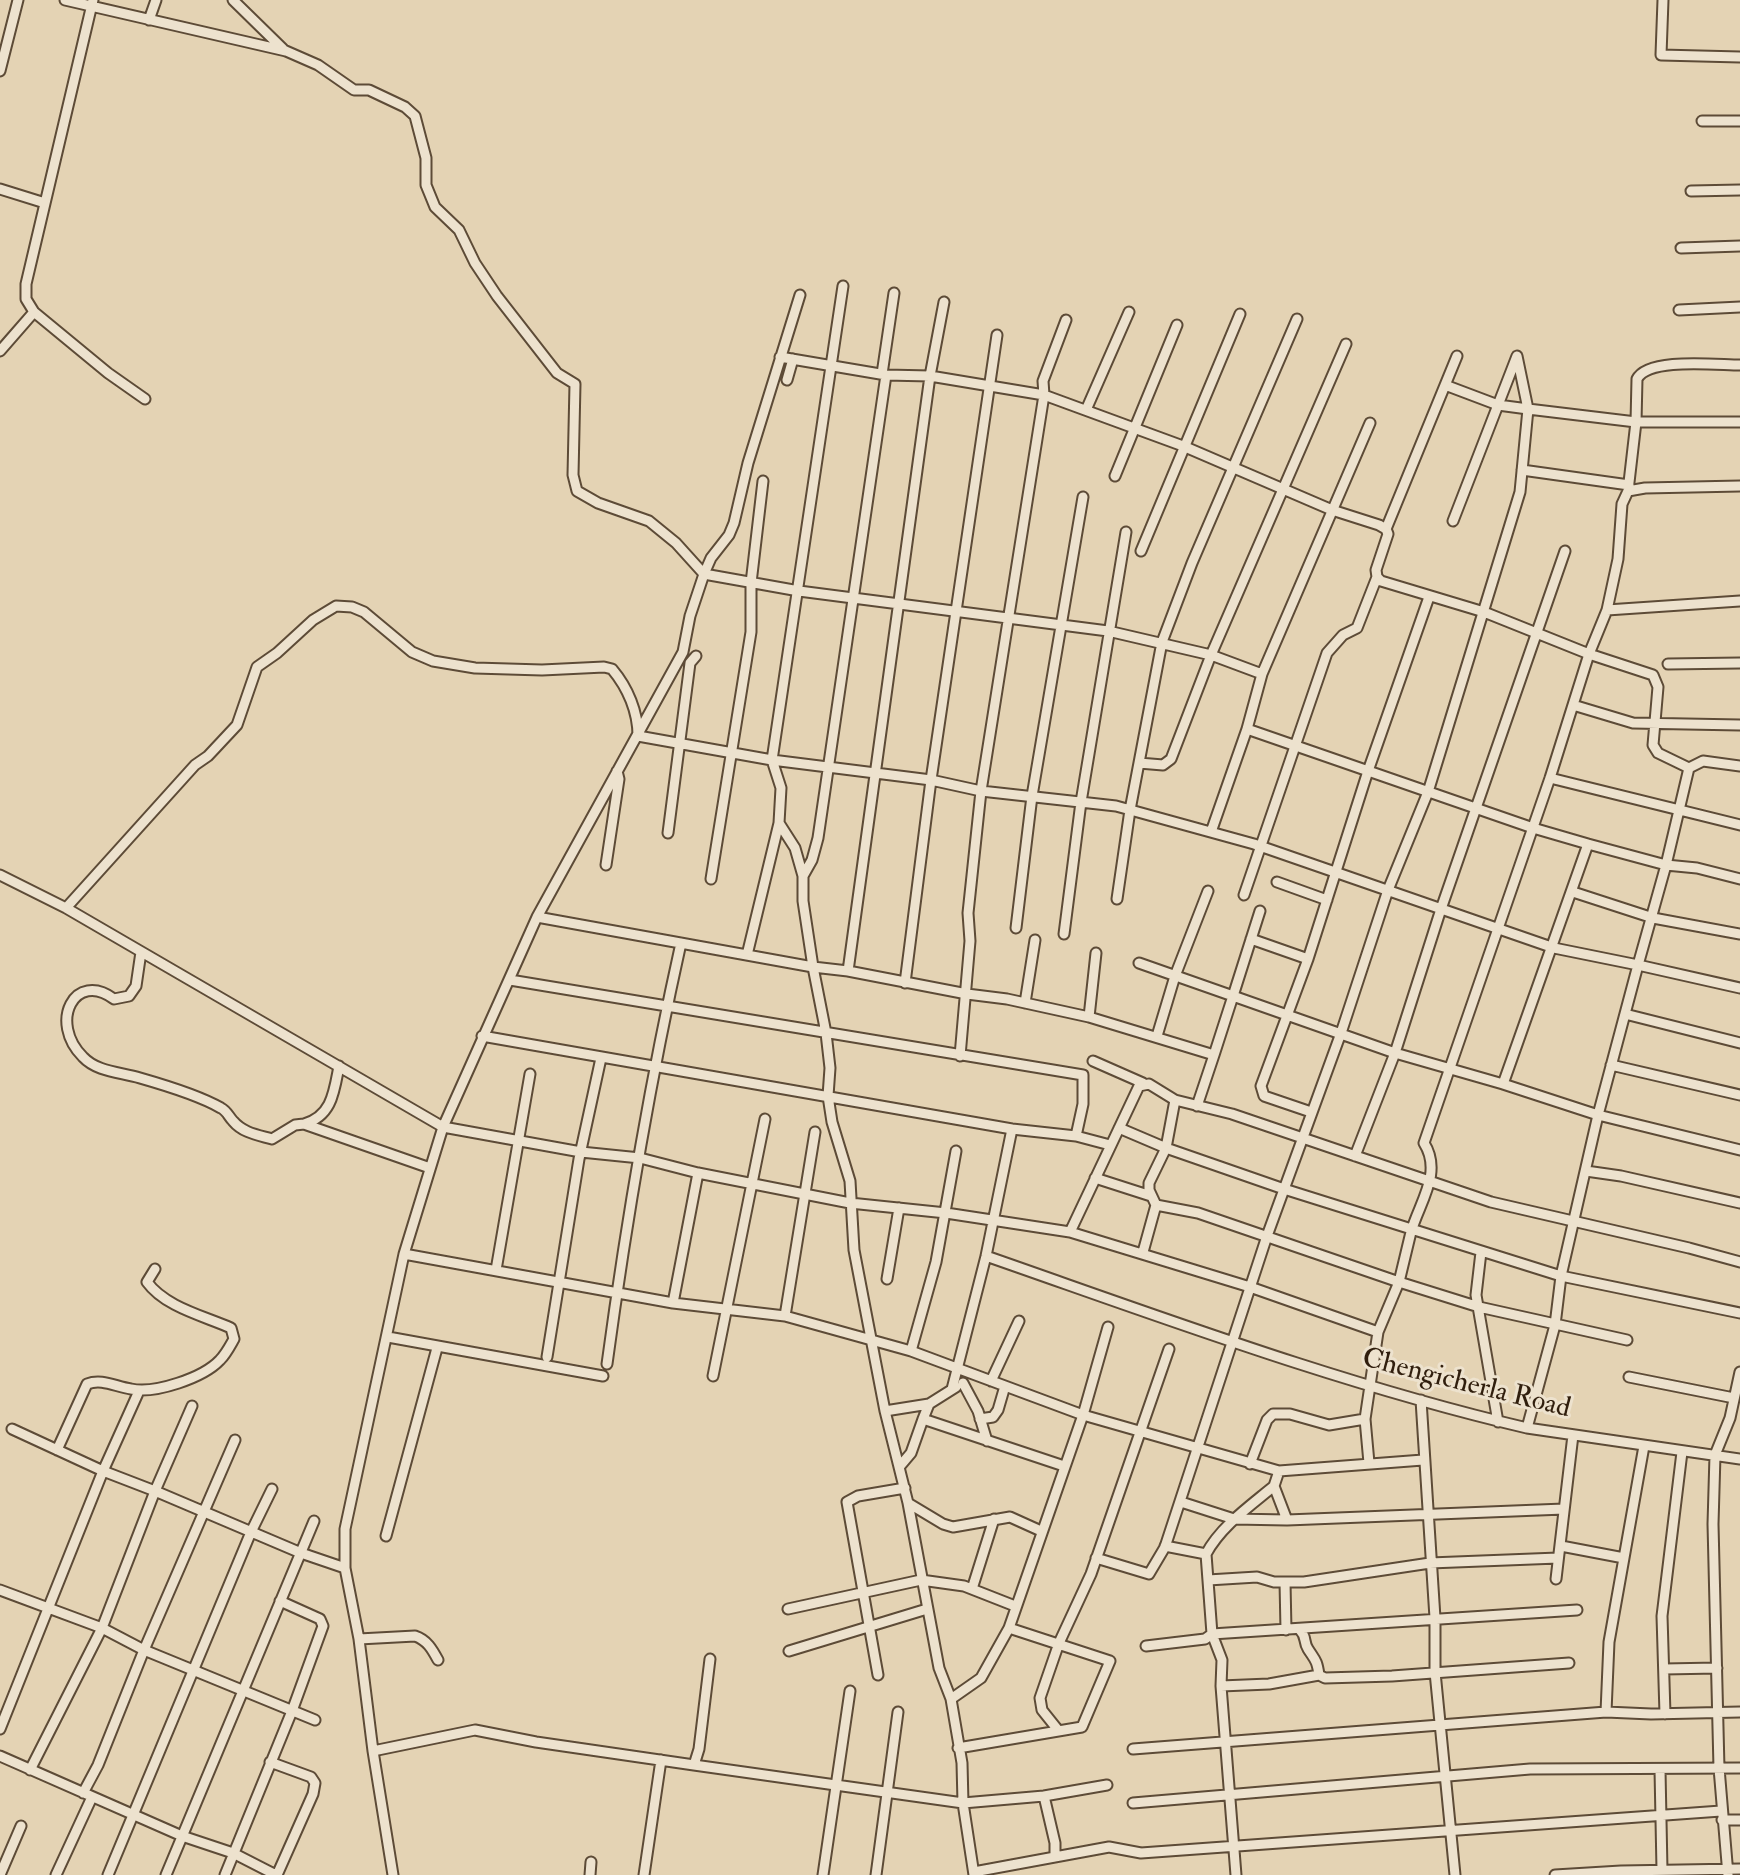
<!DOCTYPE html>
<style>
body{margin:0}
canvas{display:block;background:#e4d3b4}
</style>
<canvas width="1740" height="1875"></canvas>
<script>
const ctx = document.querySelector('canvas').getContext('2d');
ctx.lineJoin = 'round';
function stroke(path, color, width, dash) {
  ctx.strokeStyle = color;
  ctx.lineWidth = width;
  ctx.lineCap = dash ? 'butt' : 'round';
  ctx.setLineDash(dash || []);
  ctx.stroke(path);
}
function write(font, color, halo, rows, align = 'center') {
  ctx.font = font + ' "IM FELL Double Pica",serif';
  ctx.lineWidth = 6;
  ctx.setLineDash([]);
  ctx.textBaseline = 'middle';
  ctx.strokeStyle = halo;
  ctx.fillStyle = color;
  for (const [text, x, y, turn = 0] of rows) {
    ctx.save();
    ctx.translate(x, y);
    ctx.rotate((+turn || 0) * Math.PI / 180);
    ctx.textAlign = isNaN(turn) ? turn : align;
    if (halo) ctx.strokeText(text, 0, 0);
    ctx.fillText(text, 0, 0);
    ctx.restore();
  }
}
const street = new Path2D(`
 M 65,0 L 286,51 L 318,65 L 354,90 L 369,90 L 405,107 L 415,116 L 426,158 L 426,185 L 435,207 L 459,230 L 475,263 L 497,296 L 557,373 L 575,384 L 573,475 L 577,491 L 598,503 L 649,521 L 676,543 L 704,574 L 799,591 L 1108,631 L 1211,655 L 1262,674 L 1247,729 L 1533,828 L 1588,844 L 1503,1084 L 1395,1053 L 1233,996 L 1214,1055 L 1089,1017 L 1007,999 L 967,994 L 848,971 L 813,967 L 537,917
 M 233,0 L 283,49
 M 1663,0 L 1661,55 L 1740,57
 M 149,20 L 156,0
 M 0,71 L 18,0
 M 1702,121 L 1740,121
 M 0,189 L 45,203
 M 1691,191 L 1740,190
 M 1681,248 L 1740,246
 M 843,286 L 772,760 L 781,788 L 779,823 L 795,848 L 803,876 L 803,901 L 813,967 L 826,1033 L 830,1068 L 828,1096 L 832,1122 L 850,1181 L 854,1250 L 868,1323 L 885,1411 L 908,1503 L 939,1668 L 951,1699
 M 1679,310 L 1740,307
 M 34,312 L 108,373 L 145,399
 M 1066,320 L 1043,381 L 1044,395 L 1183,446 L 1332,510 L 1379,525 L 1386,529 L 1388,534 L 1376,570 L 1377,577 L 1381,581 L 1484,612 L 1589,654 L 1607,610 L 1740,601
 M 0,351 L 34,312 L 26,299 L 26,284 L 93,0
 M 780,357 L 886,375 L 930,376 L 1044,395 L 981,791 L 968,913 L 970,941 L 960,1056
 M 882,374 L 894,293
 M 787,380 L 793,359
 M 1445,385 L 1498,405 L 1528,409 L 1517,356 L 1453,521
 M 1086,410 L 1129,312
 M 1522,470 L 1629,485
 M 1115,476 L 1177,325
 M 1628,491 L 1636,422 L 1637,379 C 1648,357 1717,365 1740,365
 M 1386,529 L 1457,356
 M 1141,551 L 1240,314
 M 1607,610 L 1618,559 L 1622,504 L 1628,491 L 1645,488 L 1740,486
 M 1668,664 L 1740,663
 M 1262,674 L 1370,423
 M 1573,705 L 1633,723 L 1740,725
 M 1139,763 L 1163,765 L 1171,759 L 1211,655 L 1346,344
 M 1550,778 L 1740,825
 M 1211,832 L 1247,729
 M 668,833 L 690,663 L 696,656
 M 1588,844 L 1666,865 L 1689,768 L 1703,761 L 1740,766
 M 606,865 L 619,779 L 617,771
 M 0,875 L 66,908 L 443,1127 L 581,1152 L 640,1158 L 698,1173 L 850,1203 L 946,1213 L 1070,1232 L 1250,1287 L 1378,1332 L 1365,1419 L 1369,1463
 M 803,876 L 812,860 L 818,838 L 886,375
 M 711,879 L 751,632 L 751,583 L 763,481
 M 1277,882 L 1327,900
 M 1573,892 L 1653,918 L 1740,934
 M 1244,895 L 1327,653 L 1343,635 L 1357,628 L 1377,577
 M 1117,899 L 1130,810 L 1162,642 L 1192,563 L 1297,319
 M 66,908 L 195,765 L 208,756 L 237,725 L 257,667 L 277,653 L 313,620 L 336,606 L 352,607 L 364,612 L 412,652 L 433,661 L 475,668 L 542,670 L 604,667 L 612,669 C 628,688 638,712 638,736 L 772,760 L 931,780 L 981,791 L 1116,806 L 1254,844 L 1554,948 L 1638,965 L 1666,865 L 1697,868 L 1740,879
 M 1016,928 L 1032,796 L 1083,497
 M 1064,934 L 1081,802 L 1126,532
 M 1251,939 L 1308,959
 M 141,952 L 136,986 L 129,996 L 114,999 C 75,970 48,1022 83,1057 C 97,1072 120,1072 140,1078 C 161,1084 202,1097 221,1108 C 227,1111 229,1117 233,1121 C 243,1133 258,1135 272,1139 L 295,1125 L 304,1124 L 430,1168
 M 747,955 L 779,823
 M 1139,963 L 1233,996 L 1260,911
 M 848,971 L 930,376 L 944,302
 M 510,980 L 1083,1075 L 1083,1104 L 1076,1136
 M 905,983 L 931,780 L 997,335
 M 1740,988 L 1638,965 L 1598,1115 L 1561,1276 L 1740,1313
 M 1025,1003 L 1035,940
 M 1625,1014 L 1740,1043
 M 1089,1017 L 1096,953
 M 482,1036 L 1012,1129 L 1076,1136 L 1110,1145
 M 1157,1036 L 1175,976 L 1208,891
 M 1093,1061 L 1143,1083
 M 1611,1065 L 1740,1095
 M 1503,1084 L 1598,1115 L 1740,1150
 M 1197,1106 L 1214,1055
 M 1311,1112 L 1264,1096 L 1261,1086 L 1308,959 L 1368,771 L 1429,597
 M 304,1124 C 332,1116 334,1092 339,1066
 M 1119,1128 L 1166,1148 L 1175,1100
 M 956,1151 L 936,1262 L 911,1351 L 1083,1415 L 1279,1471 L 1423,1460
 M 1355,1156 L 1395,1053 L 1441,909 L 1565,551
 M 1586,1171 L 1621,1176 L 1740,1203
 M 1095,1178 L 1151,1196
 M 1156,1205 L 1149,1190 L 1149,1183 L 1166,1148 L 1284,1189 L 1561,1276 L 1555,1325 L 1527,1428
 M 1070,1232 L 1139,1086 L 1149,1084 L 1175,1100 L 1232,1114 L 1491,1202 L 1689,1248 L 1740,1262
 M 1143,1252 L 1156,1205 L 1198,1213 L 1399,1282 C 1403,1265 1407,1249 1411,1232 C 1419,1203 1443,1173 1424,1143 L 1550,778 L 1589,654 L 1653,675 L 1658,687 L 1653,745 L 1658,753 L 1689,768
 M 1481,1252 L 1476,1295 L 1498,1422
 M 404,1254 L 673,1303 L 698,1173
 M 986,1256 C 1164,1318 1343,1385 1527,1428 L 1740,1459
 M 496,1270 L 530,1074
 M 887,1279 L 899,1208
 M 673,1303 L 785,1316 L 911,1351
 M 785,1316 L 815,1132
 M 1378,1332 L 1399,1282 L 1479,1307 L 1627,1340
 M 388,1337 L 603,1376
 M 547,1357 L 579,1159 L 601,1058
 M 607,1364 C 626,1224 650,1082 681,943
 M 713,1376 L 765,1119
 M 1629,1377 L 1734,1398
 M 991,1381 L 1019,1321
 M 963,1383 L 978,1411 L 987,1441
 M 952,1389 L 986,1256 L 1012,1129
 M 1421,1400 L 1435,1618 L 1435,1672 L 1455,1875
 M 929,1404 L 956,1387
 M 885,1411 L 929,1404 L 923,1419 L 1064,1466
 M 980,1419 L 993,1417 L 998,1410 L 1005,1386
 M 12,1429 L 103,1471 L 139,1391
 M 57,1450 L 87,1384 C 102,1378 116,1387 131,1389 C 155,1394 203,1378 220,1360 C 226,1354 230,1346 234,1339 L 231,1328 C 204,1316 165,1307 147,1282 L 155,1269
 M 1250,1464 L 1267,1420 L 1273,1414 L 1290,1414 L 1329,1425 L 1365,1419
 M 900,1466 L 911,1453 L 923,1419
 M 1181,1502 L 1234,1519 L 1287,1520 L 1274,1486 L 1279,1471
 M 908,1503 L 943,1524 L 953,1527 L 1010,1517 L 1041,1531
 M 1287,1520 L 1564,1509
 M 386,1536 L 437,1348
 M 1165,1546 L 1206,1554
 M 1561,1546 L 1624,1558
 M 1096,1558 L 1149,1574 L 1165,1547 L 1267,1236 L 1341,1033 L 1388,890 L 1428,792 L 1520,492 L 1528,409 L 1636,422 L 1740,422
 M 1556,1579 L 1573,1435
 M 1208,1580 L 1257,1577 L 1274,1582 L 1304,1582 L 1430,1563 L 1558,1558
 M 1285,1582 L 1286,1630
 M 972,1589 L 994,1519
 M 0,1590 L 102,1628 L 144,1650 L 315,1720
 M 788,1609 L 921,1580 L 964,1586 L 1015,1606
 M 1300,1630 C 1307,1637 1303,1641 1308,1649 C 1315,1660 1317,1660 1319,1675 L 1325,1678 L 1392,1676 L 1569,1663
 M 359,1639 L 415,1636 C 427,1640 432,1649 438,1660
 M 1146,1646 L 1205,1639 L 1212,1634 L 1577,1610
 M 789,1651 L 927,1609
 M 1664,1669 L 1717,1668
 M 878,1675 L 847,1502 L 858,1496 L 905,1488
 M 1221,1686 L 1269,1684 L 1319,1675
 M 1606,1712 L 1609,1642 L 1644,1446
 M 1665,1714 L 1662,1616 L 1682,1452
 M 0,1729 L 103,1471 L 155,1491 L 192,1406
 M 1058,1730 L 1042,1710 L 1040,1698 L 1059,1643 L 1091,1574 L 1169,1349
 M 958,1748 L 1082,1727 L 1110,1661 L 1009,1628
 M 1133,1749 L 1606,1712 L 1651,1714 L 1740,1712
 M 373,1751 L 475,1730 L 536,1742 L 694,1765 L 699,1749 L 710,1659
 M 0,1756 L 182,1836 L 233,1853 L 276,1875
 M 270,1762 L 311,1777 L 315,1783 L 313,1794 L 277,1875
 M 694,1765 L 963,1803 L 1044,1796 L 1107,1785
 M 30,1770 L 102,1628 L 155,1491 L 301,1553 L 345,1568
 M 1660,1770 L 1662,1870
 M 83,1793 L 98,1765 L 144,1650 L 235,1440
 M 1044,1796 L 1055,1843 L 1055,1857
 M 1133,1803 L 1530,1769 L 1740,1768
 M 1722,1820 L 1740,1820
 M 974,1872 L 1109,1847 L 1141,1853 L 1721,1811
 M 0,1875 L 21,1826
 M 56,1875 L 92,1797
 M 108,1875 L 251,1532 L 272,1489
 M 166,1875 L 314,1521
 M 225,1875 L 292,1711 L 323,1626 L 320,1619 L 280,1601
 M 393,1875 L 373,1751 L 359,1639 L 345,1568 L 345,1529 L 404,1254 L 443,1127 L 537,917 L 683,652 L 690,616 L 704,574 L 711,558 L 729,535 L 734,523 L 748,463 L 800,295
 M 590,1875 L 591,1862
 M 644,1875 L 661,1760
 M 823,1875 L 850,1691
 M 876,1875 L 898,1712
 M 974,1875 L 963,1803 L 962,1763 L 951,1699 L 981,1678 L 1009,1628 L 1083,1415 L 1108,1327
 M 1236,1875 L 1221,1686 L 1222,1660 L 1212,1634 L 1206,1554 C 1221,1526 1250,1506 1274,1486
 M 1555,1875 L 1621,1871 L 1740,1869
 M 1728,1875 L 1719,1768 L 1713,1524 L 1715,1455 L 1730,1418 L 1740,1372`);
stroke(street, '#5d4b37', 13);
stroke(street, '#ede2ce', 9);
write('28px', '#301e0d', '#ede2ce', [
 ["Chengicherla Road",1466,1385,14]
]);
</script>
